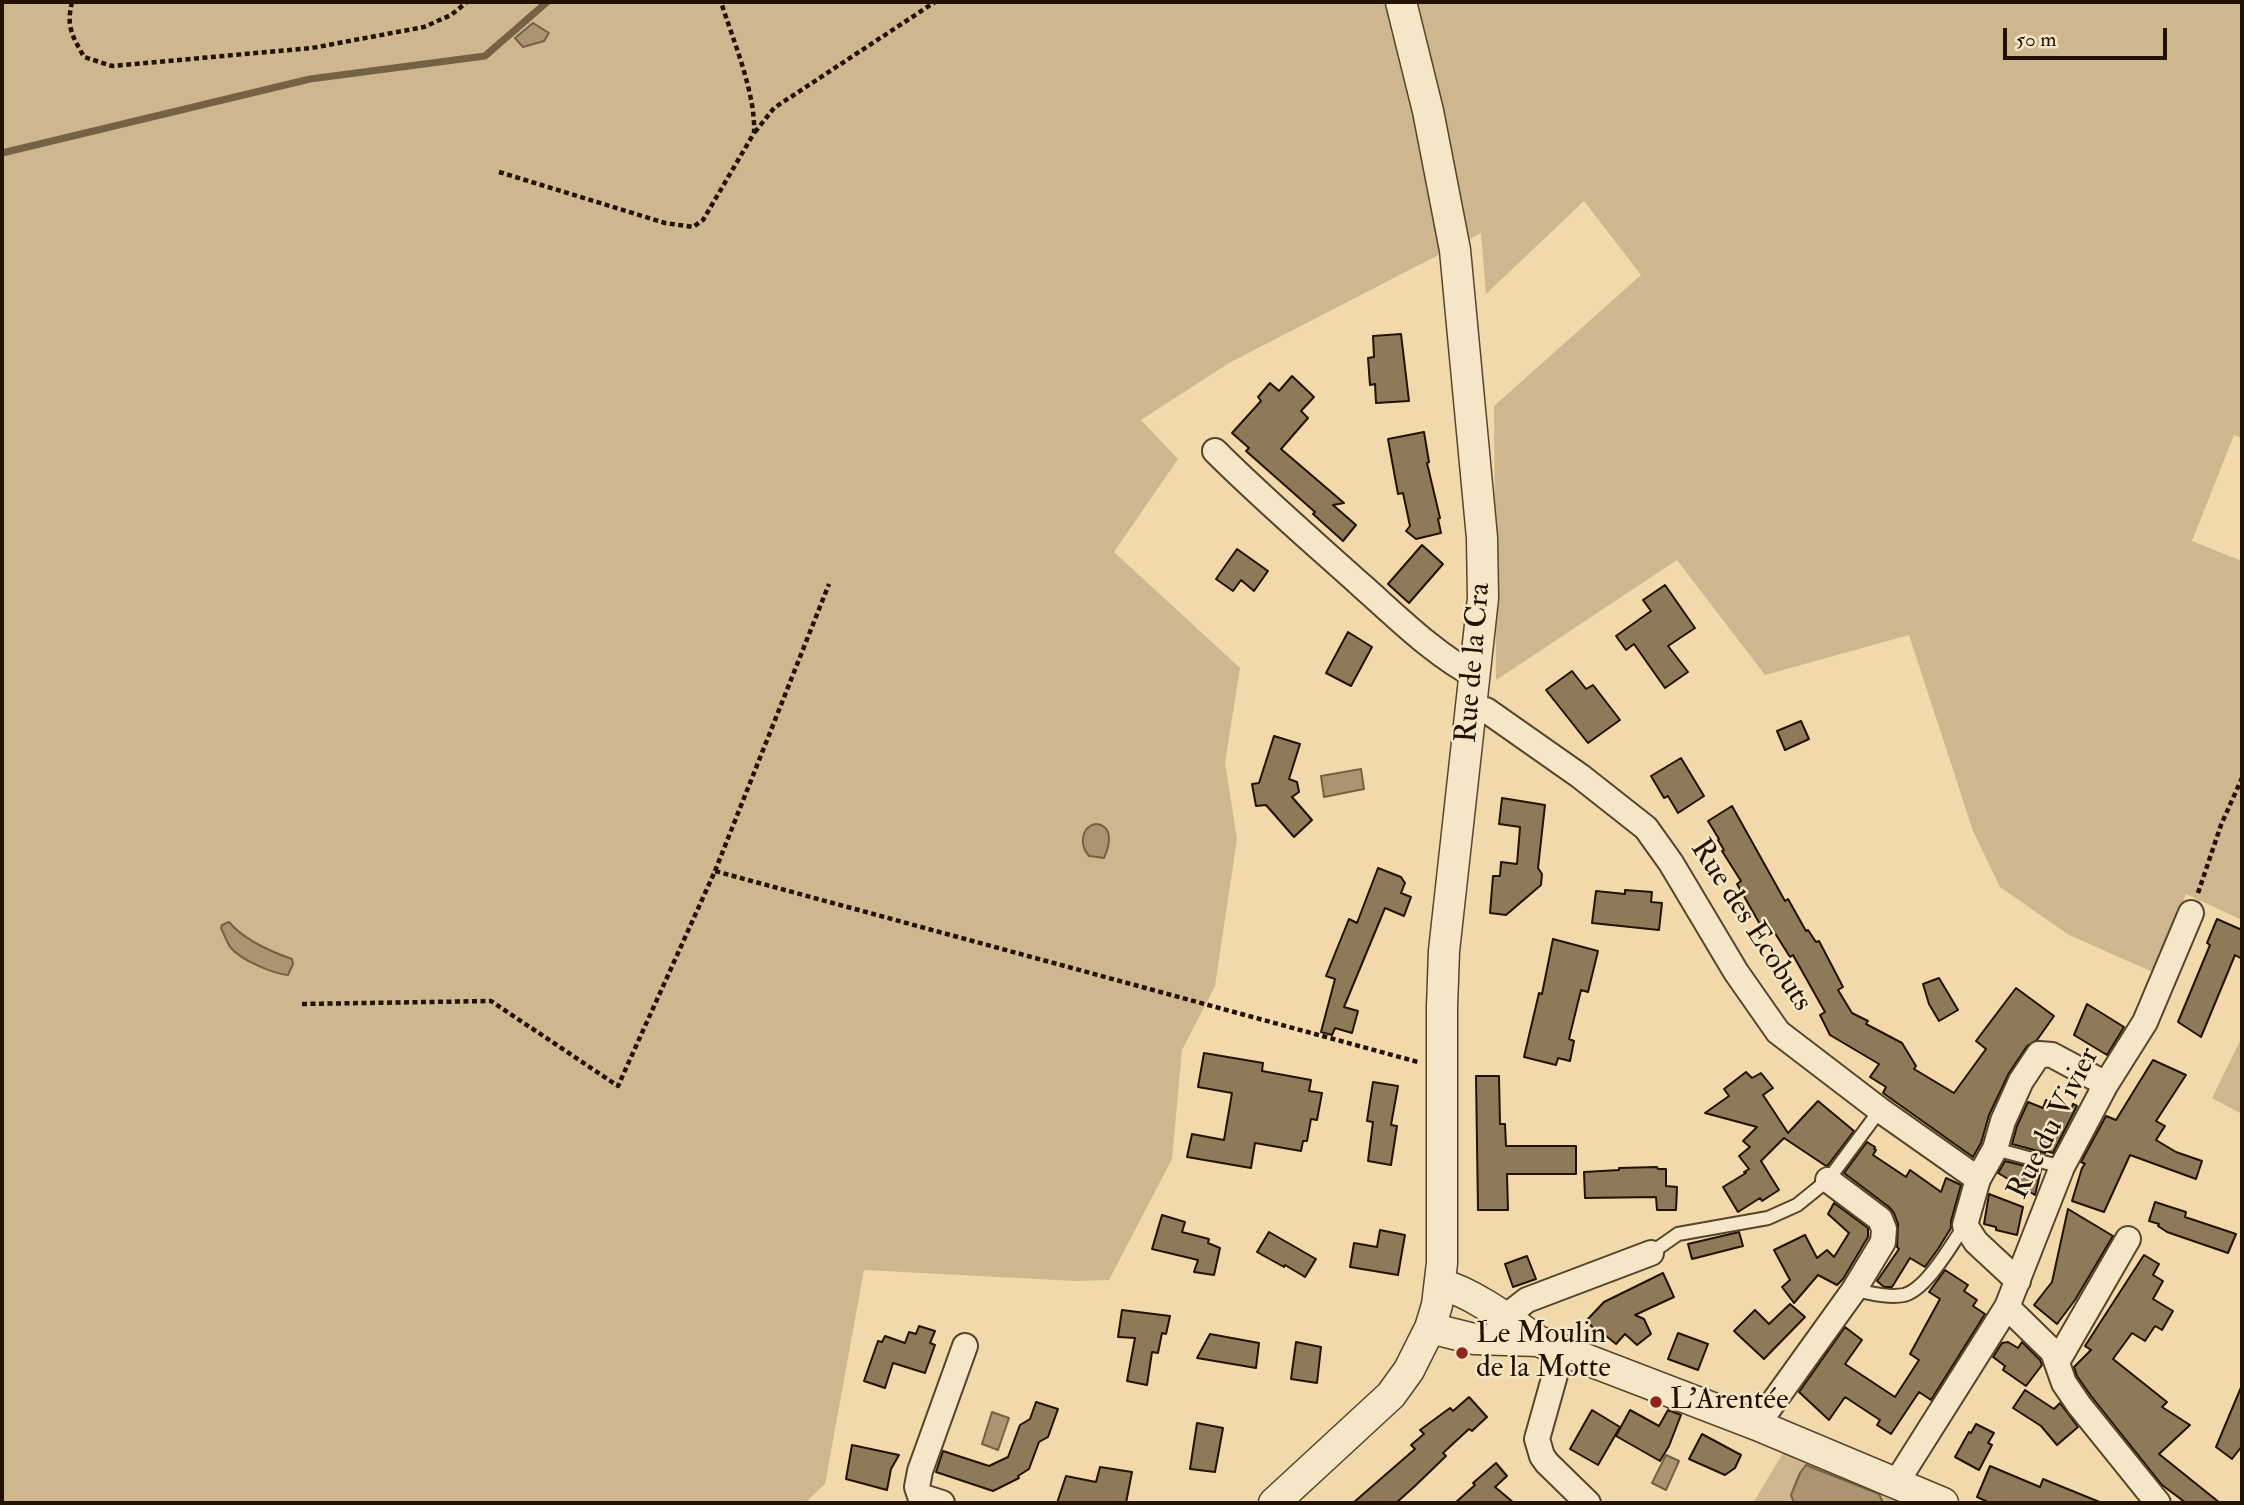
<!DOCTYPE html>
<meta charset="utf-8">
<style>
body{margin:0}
#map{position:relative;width:2244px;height:1505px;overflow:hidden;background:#f1d9ab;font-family:"IM FELL Double Pica",serif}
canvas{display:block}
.frame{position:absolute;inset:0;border:4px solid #231200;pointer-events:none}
.scale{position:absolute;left:2003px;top:28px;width:164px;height:32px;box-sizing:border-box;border:4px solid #231200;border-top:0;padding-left:9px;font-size:21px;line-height:24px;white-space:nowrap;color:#231200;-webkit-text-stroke:5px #f6e6c8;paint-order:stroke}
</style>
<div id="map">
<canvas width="2244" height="1505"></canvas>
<div class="frame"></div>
<div class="scale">50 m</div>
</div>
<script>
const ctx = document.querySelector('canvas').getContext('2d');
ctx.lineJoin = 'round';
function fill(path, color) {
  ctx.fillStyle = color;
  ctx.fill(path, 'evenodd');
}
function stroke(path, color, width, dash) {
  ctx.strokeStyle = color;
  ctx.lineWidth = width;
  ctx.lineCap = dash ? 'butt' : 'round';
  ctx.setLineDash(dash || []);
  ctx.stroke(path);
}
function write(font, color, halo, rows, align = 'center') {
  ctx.font = font + ' "IM FELL Double Pica",serif';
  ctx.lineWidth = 5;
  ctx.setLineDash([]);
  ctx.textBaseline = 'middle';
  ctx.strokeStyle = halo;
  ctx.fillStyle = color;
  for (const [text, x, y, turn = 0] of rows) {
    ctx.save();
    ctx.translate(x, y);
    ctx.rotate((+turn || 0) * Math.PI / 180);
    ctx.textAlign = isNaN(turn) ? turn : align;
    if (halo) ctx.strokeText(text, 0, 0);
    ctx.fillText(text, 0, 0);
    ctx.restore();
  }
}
fill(new Path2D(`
 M 2,2 L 2242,2 L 2242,438 L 2234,435 L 2192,541 L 2242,561 L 2242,920 L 2186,894 L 2155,973 L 2069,935 L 2000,887 L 1973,831 L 1909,635 L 1765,675 L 1677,560 L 1496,680 L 1494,406 L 1641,275 L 1584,201 L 1486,294 L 1481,233 L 1229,363 L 1141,420 L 1178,459 L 1114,552 L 1240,668 L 1225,763 L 1237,839 L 1215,986 L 1182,1050 L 1172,1159 L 1109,1280 L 1076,1281 L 864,1270 L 825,1484 L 805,1503 L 2,1503 Z
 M 2242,1037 L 2242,1114 L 2212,1098 Z
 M 1783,1453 L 1903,1503 L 1753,1503 Z`), '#ceb78e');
const water = new Path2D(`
 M 533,23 L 549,33 L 544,41 L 523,47 L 515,38 Z
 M 1361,769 L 1364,789 L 1324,797 L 1321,776 Z
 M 1095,824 C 1114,825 1110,845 1104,858 L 1089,856 C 1080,846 1080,828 1095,824 Z
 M 229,922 C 244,940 269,951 292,959 L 293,964 L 288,975 C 274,974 241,960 231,948 C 227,943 224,934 221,928 L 222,925 Z
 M 992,1412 L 1009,1418 L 998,1450 L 982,1444 Z
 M 1666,1455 L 1679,1461 L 1666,1490 L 1652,1483 Z
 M 1806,1465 L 1879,1494 L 1883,1503 L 1794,1503 L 1791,1495 L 1800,1473 Z`);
fill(water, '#ab9571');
stroke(water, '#756144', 2);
stroke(new Path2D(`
 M 2,153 L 310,79 L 485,56 L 547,2`), '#756144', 7);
const building = new Path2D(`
 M 1401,334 L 1409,401 L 1376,403 L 1375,384 L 1370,385 L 1368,358 L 1374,357 L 1373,336 Z
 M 1292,376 L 1314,397 L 1301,411 L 1308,418 L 1281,449 L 1344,503 L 1333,505 L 1356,525 L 1343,541 L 1313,514 L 1315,512 L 1246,451 L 1249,448 L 1232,433 L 1261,401 L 1258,397 L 1270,383 L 1279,391 Z
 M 1424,432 L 1429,462 L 1427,463 L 1440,518 L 1438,519 L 1441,533 L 1416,539 L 1406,531 L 1410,526 L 1403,493 L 1398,494 L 1388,439 Z
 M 1422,545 L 1443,564 L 1409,603 L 1388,584 Z
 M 1237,549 L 1268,571 L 1254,591 L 1241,580 L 1233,591 L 1216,579 Z
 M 1665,585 L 1695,628 L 1668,646 L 1688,672 L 1665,688 L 1634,644 L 1626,650 L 1616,636 L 1651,611 L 1643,600 Z
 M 1348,632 L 1372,647 L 1351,686 L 1326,673 Z
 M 1572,671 L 1586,689 L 1593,685 L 1620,720 L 1588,743 L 1546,690 Z
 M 1801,721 L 1809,739 L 1785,750 L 1777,731 Z
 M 1274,736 L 1300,744 L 1289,779 L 1297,782 L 1299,792 L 1292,797 L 1312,820 L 1294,837 L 1266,805 L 1256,806 L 1252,784 L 1259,783 Z
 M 1681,758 L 1704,796 L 1678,813 L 1668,796 L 1664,798 L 1651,776 Z
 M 1502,798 L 1545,805 L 1538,868 L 1542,874 L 1541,885 L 1506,915 L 1490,913 L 1493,876 L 1500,876 L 1501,862 L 1517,864 L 1520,827 L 1499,824 Z
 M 1732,806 L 1785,901 L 1788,899 L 1806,931 L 1808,930 L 1816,942 L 1819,941 L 1843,987 L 1838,990 L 1852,1013 L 1868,1021 L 1866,1024 L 1902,1043 L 1916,1066 L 1914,1069 L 1954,1093 L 1986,1049 L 1976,1041 L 2016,988 L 2054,1016 L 2037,1040 L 2027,1046 L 2009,1073 L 1989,1115 L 1981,1143 L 1973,1157 L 1883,1093 L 1886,1087 L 1870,1077 L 1879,1064 L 1830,1035 L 1820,1015 L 1825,1012 L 1793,955 L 1790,957 L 1768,922 L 1761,926 L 1737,884 L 1741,881 L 1722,851 L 1724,850 L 1718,840 L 1719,839 L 1708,821 Z
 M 1378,868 L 1401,877 L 1405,883 L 1401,893 L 1411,897 L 1404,916 L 1385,908 L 1344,1007 L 1358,1011 L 1352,1033 L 1335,1028 L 1332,1035 L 1321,1032 L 1335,979 L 1326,976 L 1349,919 L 1357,923 Z
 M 1625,890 L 1652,892 L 1651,902 L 1662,903 L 1659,930 L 1592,923 L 1596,891 L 1625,894 Z
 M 2217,919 L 2242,930 L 2242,959 L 2235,955 L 2201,1037 L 2178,1022 L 2210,945 L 2207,943 Z
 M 1553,939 L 1598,951 L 1588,992 L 1581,990 L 1569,1039 L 1574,1041 L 1570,1061 L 1558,1058 L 1556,1065 L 1524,1057 L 1539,993 L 1542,994 Z
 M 1939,978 L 1958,1010 L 1939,1021 L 1929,1004 L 1923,984 Z
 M 2087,1004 L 2124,1027 L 2107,1055 L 2074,1035 Z
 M 1204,1053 L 1263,1063 L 1262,1071 L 1311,1080 L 1309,1091 L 1322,1093 L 1317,1120 L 1311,1119 L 1307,1141 L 1303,1141 L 1301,1151 L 1255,1143 L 1251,1168 L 1187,1157 L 1192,1134 L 1224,1140 L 1232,1093 L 1198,1087 Z
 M 2153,1060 L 2186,1075 L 2156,1121 L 2165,1126 L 2156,1140 L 2176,1152 L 2202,1161 L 2196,1179 L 2130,1155 L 2104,1212 L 2072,1201 L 2082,1168 L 2085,1164 L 2081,1162 L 2106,1116 L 2116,1120 Z
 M 1746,1072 L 1752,1078 L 1761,1073 L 1773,1088 L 1763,1095 L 1788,1133 L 1818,1101 L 1854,1131 L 1828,1165 L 1826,1166 L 1784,1138 L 1761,1161 L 1779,1190 L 1762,1201 L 1760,1198 L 1738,1212 L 1723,1187 L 1746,1173 L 1744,1172 L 1749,1169 L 1739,1156 L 1750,1147 L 1743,1141 L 1757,1127 L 1705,1113 L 1729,1096 L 1724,1089 Z
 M 1476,1076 L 1499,1076 L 1500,1124 L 1505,1124 L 1506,1146 L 1576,1146 L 1576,1174 L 1507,1174 L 1508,1210 L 1478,1210 Z
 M 1373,1082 L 1398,1086 L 1391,1125 L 1397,1126 L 1391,1165 L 1368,1161 L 1373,1122 L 1367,1121 Z
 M 2046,1100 L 2071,1109 L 2073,1104 L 2077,1106 L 2053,1153 L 2046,1151 L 2045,1153 L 2012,1144 L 2017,1126 L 2028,1102 L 2043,1108 Z
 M 1867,1142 L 1875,1147 L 1874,1149 L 1876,1150 L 1873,1155 L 1906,1177 L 1910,1170 L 1941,1192 L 1946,1178 L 1961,1185 L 1951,1221 L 1951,1228 L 1938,1249 L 1925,1267 L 1910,1258 L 1892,1287 L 1884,1287 L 1877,1281 L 1899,1249 L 1897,1247 L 1898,1224 L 1894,1213 L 1889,1207 L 1844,1173 Z
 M 2005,1161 L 2041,1170 L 2035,1195 L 1998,1173 Z
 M 1657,1167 L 1658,1169 L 1666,1169 L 1666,1186 L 1677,1187 L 1676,1210 L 1657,1210 L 1656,1197 L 1585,1198 L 1584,1172 L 1619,1170 L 1619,1168 Z
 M 1989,1194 L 2023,1207 L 2017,1235 L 1996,1230 L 1996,1227 L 1984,1224 Z
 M 2155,1202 L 2186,1212 L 2185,1217 L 2236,1234 L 2228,1253 L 2167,1232 L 2158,1226 L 2159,1224 L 2149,1221 Z
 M 1834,1203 L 1868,1228 L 1868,1237 L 1843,1279 L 1837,1285 L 1818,1275 L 1794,1303 L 1782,1287 L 1790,1280 L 1774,1250 L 1805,1235 L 1817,1258 L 1827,1250 L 1834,1257 L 1849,1233 L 1828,1214 Z
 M 2068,1209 L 2113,1236 L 2075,1300 L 2057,1324 L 2034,1305 L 2052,1282 Z
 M 1162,1215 L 1185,1222 L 1182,1232 L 1209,1239 L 1208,1243 L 1220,1248 L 1214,1275 L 1194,1272 L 1198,1260 L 1152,1249 Z
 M 1380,1230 L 1405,1235 L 1398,1275 L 1350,1267 L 1354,1243 L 1377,1247 Z
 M 1269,1232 L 1316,1259 L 1305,1277 L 1285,1265 L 1284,1267 L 1257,1252 Z
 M 1739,1232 L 1743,1246 L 1692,1259 L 1688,1244 Z
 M 2144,1255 L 2159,1264 L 2153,1275 L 2163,1281 L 2153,1299 L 2173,1311 L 2162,1330 L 2155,1326 L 2145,1341 L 2132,1333 L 2113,1359 L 2167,1402 L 2162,1407 L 2190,1425 L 2159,1454 L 2220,1503 L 2186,1503 L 2162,1485 L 2091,1396 L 2077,1376 L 2074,1367 L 2091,1350 L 2085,1346 Z
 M 1527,1256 L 1536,1279 L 1513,1287 L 1505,1264 Z
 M 1945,1270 L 1968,1285 L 1964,1291 L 1977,1300 L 1973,1306 L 1985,1314 L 1931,1400 L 1919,1392 L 1891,1434 L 1877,1425 L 1880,1420 L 1845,1397 L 1829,1420 L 1799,1392 L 1845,1327 L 1862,1340 L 1845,1364 L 1895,1397 L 1919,1360 L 1910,1354 L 1940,1299 L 1929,1292 Z
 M 1663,1273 L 1674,1297 L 1635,1315 L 1644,1319 L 1651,1334 L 1637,1345 L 1625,1334 L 1616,1344 L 1605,1335 L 1603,1337 L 1586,1321 L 1604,1302 Z
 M 1790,1304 L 1805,1317 L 1764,1359 L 1734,1331 L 1755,1310 L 1769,1324 Z
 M 1122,1310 L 1170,1316 L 1166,1334 L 1162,1333 L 1158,1353 L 1152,1352 L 1147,1385 L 1127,1381 L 1135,1338 L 1118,1337 Z
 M 919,1326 L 935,1331 L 930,1343 L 935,1345 L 925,1373 L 893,1363 L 885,1388 L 864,1381 L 878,1341 L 882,1342 L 885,1336 L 905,1343 L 909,1332 L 916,1334 Z
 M 1678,1333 L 1708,1344 L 1698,1370 L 1668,1359 Z
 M 1210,1334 L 1259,1343 L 1256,1368 L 1197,1358 Z
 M 1296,1342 L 1321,1347 L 1317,1383 L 1291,1379 Z
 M 2008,1342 L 2018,1348 L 2022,1342 L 2040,1360 L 2042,1365 L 2026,1386 L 2003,1370 L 2005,1366 L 1993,1357 L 2002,1343 Z
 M 2242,1385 L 2242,1446 L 2232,1459 L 2216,1447 Z
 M 2025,1390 L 2054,1409 L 2060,1403 L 2078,1427 L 2057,1445 L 2041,1426 L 2013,1408 Z
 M 1469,1397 L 1487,1417 L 1472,1431 L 1469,1429 L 1443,1453 L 1446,1456 L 1415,1486 L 1396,1503 L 1353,1503 L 1415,1449 L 1411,1445 L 1424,1434 L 1420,1430 L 1450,1408 L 1453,1411 Z
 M 1036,1402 L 1058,1409 L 1048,1437 L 1039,1442 L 1029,1469 L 1018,1476 L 1019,1478 L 993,1491 L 936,1472 L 943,1451 L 989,1466 L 1008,1457 L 1020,1425 L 1030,1419 Z
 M 1592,1410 L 1620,1427 L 1598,1465 L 1570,1449 Z
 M 1630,1410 L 1659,1426 L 1668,1410 L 1681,1415 L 1669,1446 L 1660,1461 L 1616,1436 Z
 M 1197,1423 L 1223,1428 L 1215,1472 L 1190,1469 Z
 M 1976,1424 L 1994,1433 L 1988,1443 L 1992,1445 L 1979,1470 L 1955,1457 L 1969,1432 L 1971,1433 Z
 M 1702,1434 L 1741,1455 L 1735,1468 L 1725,1475 L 1689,1459 Z
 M 852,1445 L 899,1455 L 891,1469 L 887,1490 L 846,1479 Z
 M 1496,1463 L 1507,1476 L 1495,1487 L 1514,1503 L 1455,1503 L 1475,1485 L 1473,1483 Z
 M 1990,1466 L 2040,1487 L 2043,1479 L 2102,1503 L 1990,1503 L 1977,1497 Z
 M 1100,1467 L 1132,1472 L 1126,1503 L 1057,1503 L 1066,1476 L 1096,1482 Z`);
fill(building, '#8e7959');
stroke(building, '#231200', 2);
const service = new Path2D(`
 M 1995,1149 L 2062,1167
 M 1651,1253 L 1678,1234 L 1768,1218 L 1797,1205 L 1828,1180 L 1880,1110
 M 1854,1290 C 1870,1293 1888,1298 1904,1295 C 1927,1289 1951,1245 1965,1225`);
const minor = new Path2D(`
 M 1215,451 C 1262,498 1312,541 1362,586 C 1396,616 1436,656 1476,676
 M 1473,710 L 1486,710 L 1580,776 L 1646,828 L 1671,863 L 1736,972 L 1778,1032 L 1880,1110 L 1978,1179
 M 2018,1281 L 1976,1242 L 1965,1225 L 1978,1179 L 1995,1149 L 2003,1121 L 2021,1081 L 2039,1054 L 2052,1055 L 2106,1084
 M 2007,1307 L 2053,1352 L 2064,1383 L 2079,1405 L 2158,1503
 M 1505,1317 L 1527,1300 L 1651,1253
 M 1562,1350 L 1537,1439 L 1542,1456 L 1547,1463 L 1588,1503
 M 2057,1362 L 2128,1239
 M 1757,1425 L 1854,1290 L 1883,1242 L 1884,1229 L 1880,1219 L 1828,1180
 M 1896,1483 L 2007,1307 L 2062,1167 L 2106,1084 L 2145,1022 L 2191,913
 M 942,1503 L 920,1496 L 917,1487 L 920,1471 L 965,1346`);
const tertiary = new Path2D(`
 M 1440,1284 C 1474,1293 1510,1321 1538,1341
 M 1430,1328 L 1474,1339 L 1538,1341 L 1757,1425 L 1943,1503
 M 1274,1503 L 1391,1395 L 1409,1370 L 1430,1328 L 1437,1305 L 1442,1263 L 1442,1007 L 1444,951 L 1483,598 L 1482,538 L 1455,250 L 1428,111 L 1401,2`);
stroke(service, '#56442b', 16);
stroke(minor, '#56442b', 28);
stroke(tertiary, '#56442b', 33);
stroke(new Path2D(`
 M 72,2 C 66,27 72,35 84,57 L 112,66 L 312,48 L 424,27 L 451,15 L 467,2
 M 755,132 L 774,108 L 935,2
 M 499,172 L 665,223 L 693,227 L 703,220 L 754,133 C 756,94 733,40 721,2
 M 715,871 L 829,584
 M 2198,893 L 2221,825 L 2242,778
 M 302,1004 L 491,1001 L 618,1086 L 715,871 L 1418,1062`), '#231200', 4.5, [5, 3.5]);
stroke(service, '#f6e6c8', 12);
stroke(minor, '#f6e6c8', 24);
stroke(tertiary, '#f6e6c8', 30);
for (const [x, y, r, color] of [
 [1462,1353,7,"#8f2418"],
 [1656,1402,7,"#8f2418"]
]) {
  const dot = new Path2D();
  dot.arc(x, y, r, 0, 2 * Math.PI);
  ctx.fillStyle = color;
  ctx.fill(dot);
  stroke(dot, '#f6e6c8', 2.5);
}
write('30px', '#231200', '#f6e6c8', [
 ["Rue de la Cra",1475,663,-85],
 ["Rue des Ecobuts",1750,926,57],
 ["Rue du Vivier",2055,1124,-63]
]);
write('30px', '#231200', '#f6e6c8', [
 ["Le Moulin",1476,1336],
 ["de la Motte",1476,1370],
 ["L'Arentée",1670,1402]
], 'left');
</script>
